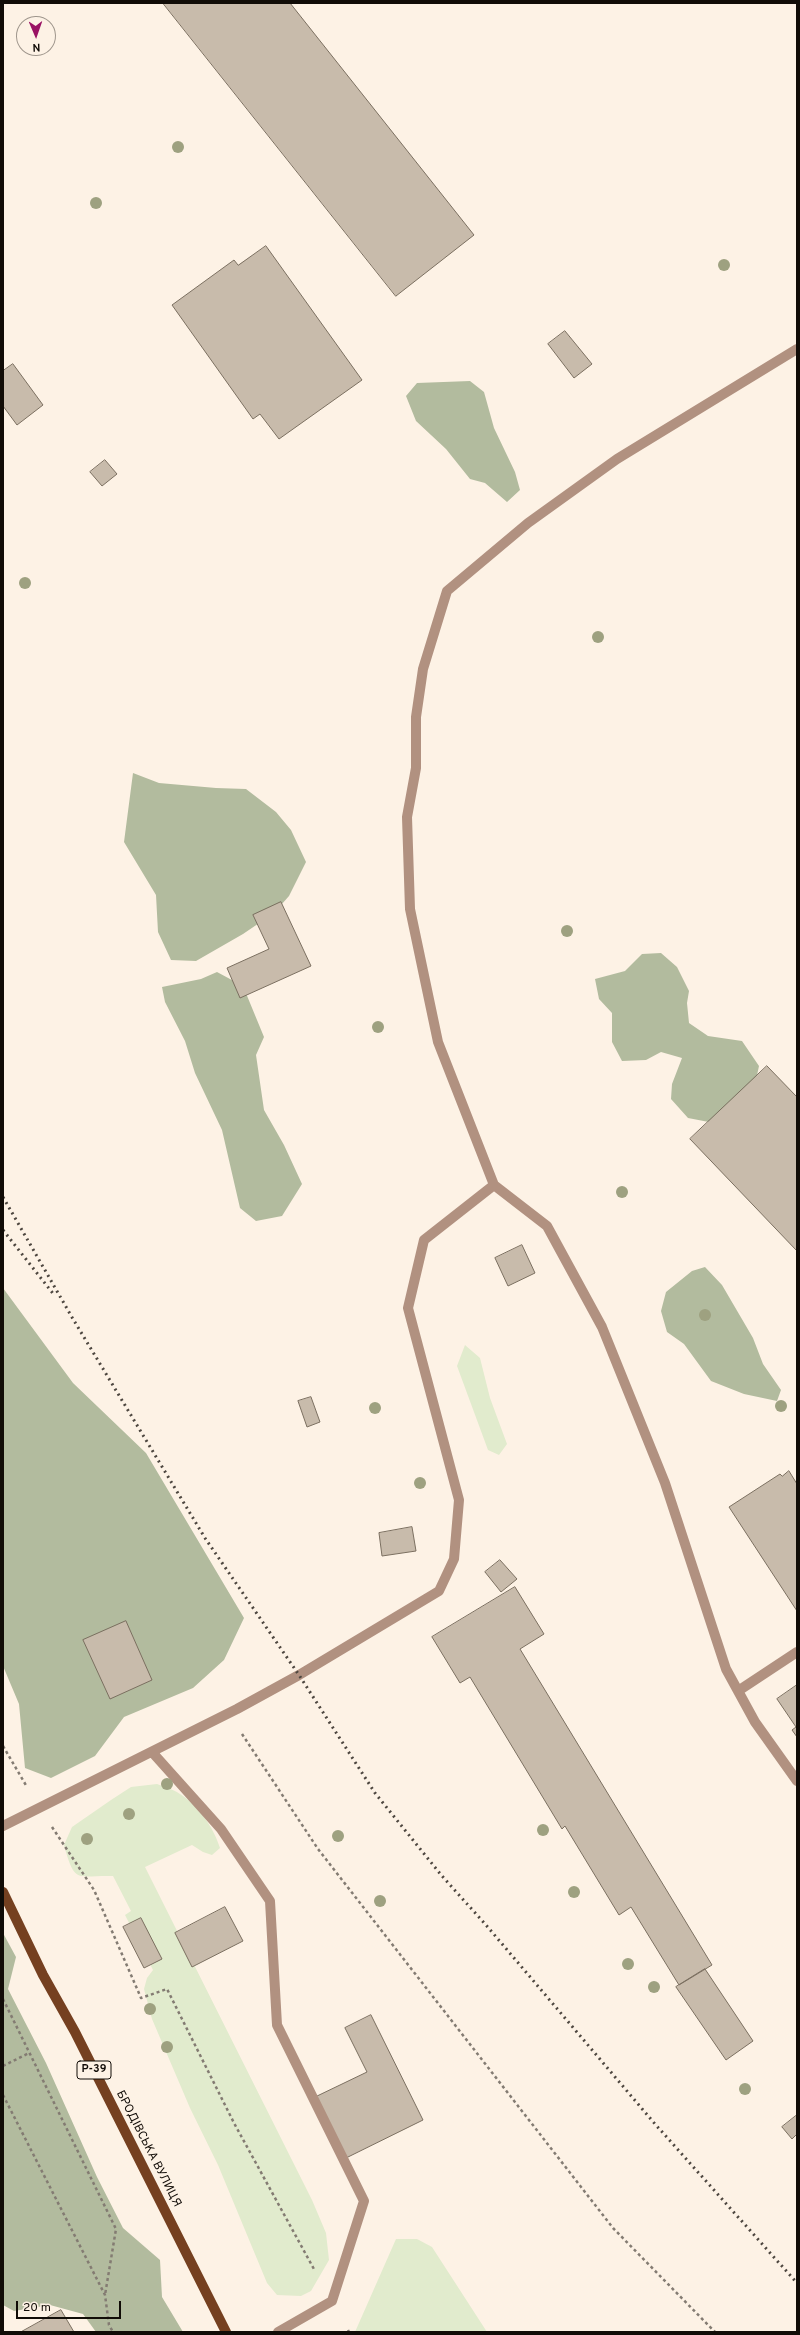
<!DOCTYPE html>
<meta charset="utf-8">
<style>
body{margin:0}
#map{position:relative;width:800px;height:2335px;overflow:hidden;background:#fdf2e5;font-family:Overpass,sans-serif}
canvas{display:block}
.frame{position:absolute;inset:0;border:4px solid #110c07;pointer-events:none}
.north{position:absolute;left:16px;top:16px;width:40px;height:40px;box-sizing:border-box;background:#fdf2e5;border:1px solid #9f968c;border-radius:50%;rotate:178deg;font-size:11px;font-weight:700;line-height:16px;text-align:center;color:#110c07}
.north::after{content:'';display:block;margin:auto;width:14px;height:18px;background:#9a1264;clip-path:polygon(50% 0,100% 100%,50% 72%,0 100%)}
.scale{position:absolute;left:16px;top:2301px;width:105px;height:18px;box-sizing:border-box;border:2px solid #110c07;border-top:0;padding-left:5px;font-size:12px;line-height:14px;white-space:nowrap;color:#110c07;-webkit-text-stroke:3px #fdf2e5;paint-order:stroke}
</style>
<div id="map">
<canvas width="800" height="2335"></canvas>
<div class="frame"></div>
<div class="north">N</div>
<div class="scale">20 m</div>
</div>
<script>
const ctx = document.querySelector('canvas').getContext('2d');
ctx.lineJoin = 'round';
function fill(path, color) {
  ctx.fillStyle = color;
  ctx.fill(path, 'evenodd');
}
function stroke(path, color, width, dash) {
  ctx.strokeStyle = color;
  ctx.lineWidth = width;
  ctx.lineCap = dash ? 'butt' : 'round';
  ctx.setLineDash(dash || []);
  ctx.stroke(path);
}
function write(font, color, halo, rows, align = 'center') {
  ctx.font = font + ' Overpass,sans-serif';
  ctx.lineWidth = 3;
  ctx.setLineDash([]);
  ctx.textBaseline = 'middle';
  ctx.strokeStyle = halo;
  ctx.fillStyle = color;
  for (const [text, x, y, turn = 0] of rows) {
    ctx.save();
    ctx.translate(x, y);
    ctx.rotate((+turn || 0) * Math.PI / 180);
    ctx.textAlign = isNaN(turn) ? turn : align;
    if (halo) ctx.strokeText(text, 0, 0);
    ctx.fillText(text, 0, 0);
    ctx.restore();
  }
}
fill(new Path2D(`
 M 465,1345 L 480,1358 L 490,1398 L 507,1444 L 499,1455 L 488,1450 L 457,1366 Z
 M 157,1784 C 164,1787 173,1789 180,1794 C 198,1805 214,1828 220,1848 L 212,1855 L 203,1852 L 192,1845 L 145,1867 L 312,2200 L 326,2233 L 329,2260 L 311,2291 L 301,2296 L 277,2295 L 267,2283 L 218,2165 L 190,2108 L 152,2019 L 144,1989 L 147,1978 L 153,1970 L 125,1915 L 131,1911 L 113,1876 C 76,1875 75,1885 64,1845 L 72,1827 L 111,1800 L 131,1787 Z
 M 396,2239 L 417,2239 L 432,2247 L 487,2332 L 355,2332 Z`), '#e1ebcd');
fill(new Path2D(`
 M 470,381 L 484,392 L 494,428 L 515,472 L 520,490 L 507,502 L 485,483 L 470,479 L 446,449 L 416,421 L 406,396 L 417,383 Z
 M 133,773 L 159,783 L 216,788 L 246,789 L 276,812 L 291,830 L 306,862 L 289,896 L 274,913 L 243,934 L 196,961 L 171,960 L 158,932 L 156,895 L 124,842 Z
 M 661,953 L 677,967 L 689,991 L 687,1003 L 689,1023 L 708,1036 L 742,1041 L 759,1066 L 753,1094 L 714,1123 L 688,1118 L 671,1099 L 672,1084 L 682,1058 L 661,1052 L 646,1060 L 622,1061 L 612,1042 L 612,1013 L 599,999 L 595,979 L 625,971 L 642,954 Z
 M 217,972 L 243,986 L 264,1037 L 256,1055 L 264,1110 L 284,1145 L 302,1184 L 282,1216 L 256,1221 L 240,1208 L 222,1130 L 195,1073 L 185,1041 L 165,1002 L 162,987 L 201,979 Z
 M 705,1267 L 722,1285 L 753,1338 L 763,1364 L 781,1390 L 777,1401 L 744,1394 L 711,1381 L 684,1344 L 667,1332 L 661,1311 L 666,1292 L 692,1271 Z
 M 3,1288 L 73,1383 L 146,1453 L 244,1618 L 224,1660 L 193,1688 L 124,1717 L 95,1756 L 51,1778 L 25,1768 L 19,1704 L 3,1666 Z
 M 3,1933 L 16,1957 L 8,1989 L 46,2063 L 97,2177 L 123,2228 L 160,2260 L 162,2297 L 183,2332 L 96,2332 L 83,2314 L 50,2305 L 14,2311 L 3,2305 Z`), '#b2bb9e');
const building = new Path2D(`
 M 163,3 L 290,3 L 474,235 L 396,296 Z
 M 266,246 L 362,380 L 279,439 L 260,414 L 253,419 L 172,305 L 234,260 L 238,265 Z
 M 565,331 L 592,364 L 574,378 L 548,344 Z
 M 13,364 L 43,405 L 17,425 L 3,406 L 3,371 Z
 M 105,460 L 117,474 L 102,486 L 90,472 Z
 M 281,902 L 311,966 L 240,998 L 227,968 L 269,949 L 253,915 Z
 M 767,1066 L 797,1097 L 797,1251 L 690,1139 Z
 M 522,1245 L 535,1273 L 508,1286 L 495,1258 Z
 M 311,1397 L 320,1422 L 307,1427 L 298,1401 Z
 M 789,1471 L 797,1484 L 797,1611 L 729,1507 L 780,1474 L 782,1476 Z
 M 412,1527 L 416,1551 L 382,1556 L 379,1533 Z
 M 500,1560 L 517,1579 L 501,1592 L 485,1572 Z
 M 515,1587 L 544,1634 L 520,1649 L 712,1965 L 679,1985 L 631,1907 L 619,1915 L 565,1826 L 562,1829 L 470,1677 L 460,1683 L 432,1637 Z
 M 126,1621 L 152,1680 L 110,1699 L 83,1640 Z
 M 797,1685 L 797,1737 L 792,1730 L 796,1727 L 777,1699 Z
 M 225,1907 L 243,1941 L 192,1967 L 175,1933 Z
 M 141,1918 L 162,1959 L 144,1968 L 123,1927 Z
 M 705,1969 L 753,2041 L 726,2060 L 676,1987 Z
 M 371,2015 L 423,2120 L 346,2158 L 315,2097 L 367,2072 L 345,2028 Z
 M 797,2115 L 797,2134 L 792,2139 L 782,2127 Z
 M 61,2310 L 74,2332 L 21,2332 Z`);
fill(building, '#c8bbab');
stroke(building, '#7b6f60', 1);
stroke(new Path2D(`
 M 242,1734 L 318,1849 L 613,2228 L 715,2332
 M 3,1746 L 27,1787
 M 52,1827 L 94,1890 L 141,1998 L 167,1989 L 234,2123 L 315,2271
 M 3,1999 L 116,2229 L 105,2295
 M 3,2066 L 29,2053
 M 3,2095 L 105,2295 L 109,2325 L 113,2332
 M 348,2330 L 349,2332`), '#837b72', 2.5, [3, 3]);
stroke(new Path2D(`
 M 494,1185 L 547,1226 L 602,1327 L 665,1483 L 726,1669 L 755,1722 L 797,1781
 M 738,1691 L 797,1652
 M 152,1752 L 221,1829 L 270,1901 L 277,2025 L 364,2201 L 332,2301 L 278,2332
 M 3,1826 L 237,1709 L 299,1675 L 439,1591 L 454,1559 L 459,1500 L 408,1308 L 424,1240 L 494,1185 L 438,1042 L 410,909 L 407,817 L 416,768 L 416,717 L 423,669 L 447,591 L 528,523 L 617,459 L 797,349`), '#b19180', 10);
stroke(new Path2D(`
 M 3,1892 L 43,1975 L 75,2032 L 226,2332`), '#754020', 10);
stroke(new Path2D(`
 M 3,1197 L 73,1319 L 205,1538 L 299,1675 L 375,1793 L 442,1876 L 486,1925 L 655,2124 L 797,2283
 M 3,1230 L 55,1296`), '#4d463f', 3, [2, 4]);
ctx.fillStyle = '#9ea180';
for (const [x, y] of [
 [178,147],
 [96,203],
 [724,265],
 [25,583],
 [598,637],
 [567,931],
 [378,1027],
 [622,1192],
 [705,1315],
 [781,1406],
 [375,1408],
 [420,1483],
 [167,1784],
 [129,1814],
 [543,1830],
 [338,1836],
 [87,1839],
 [574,1892],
 [380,1901],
 [628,1964],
 [654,1987],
 [150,2009],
 [167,2047],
 [745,2089]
]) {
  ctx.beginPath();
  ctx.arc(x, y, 6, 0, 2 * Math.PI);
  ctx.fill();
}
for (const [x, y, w] of [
 [94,2070,34]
]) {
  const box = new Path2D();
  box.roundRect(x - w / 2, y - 9, w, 18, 3);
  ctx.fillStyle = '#fdf2e5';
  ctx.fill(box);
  stroke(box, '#110c07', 1);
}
write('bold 11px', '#110c07', null, [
 ["Р-39",94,2070]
]);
write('12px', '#110c07', '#fdf2e5', [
 ["БРОДІВСЬКА ВУЛИЦЯ",148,2149,63]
]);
</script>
